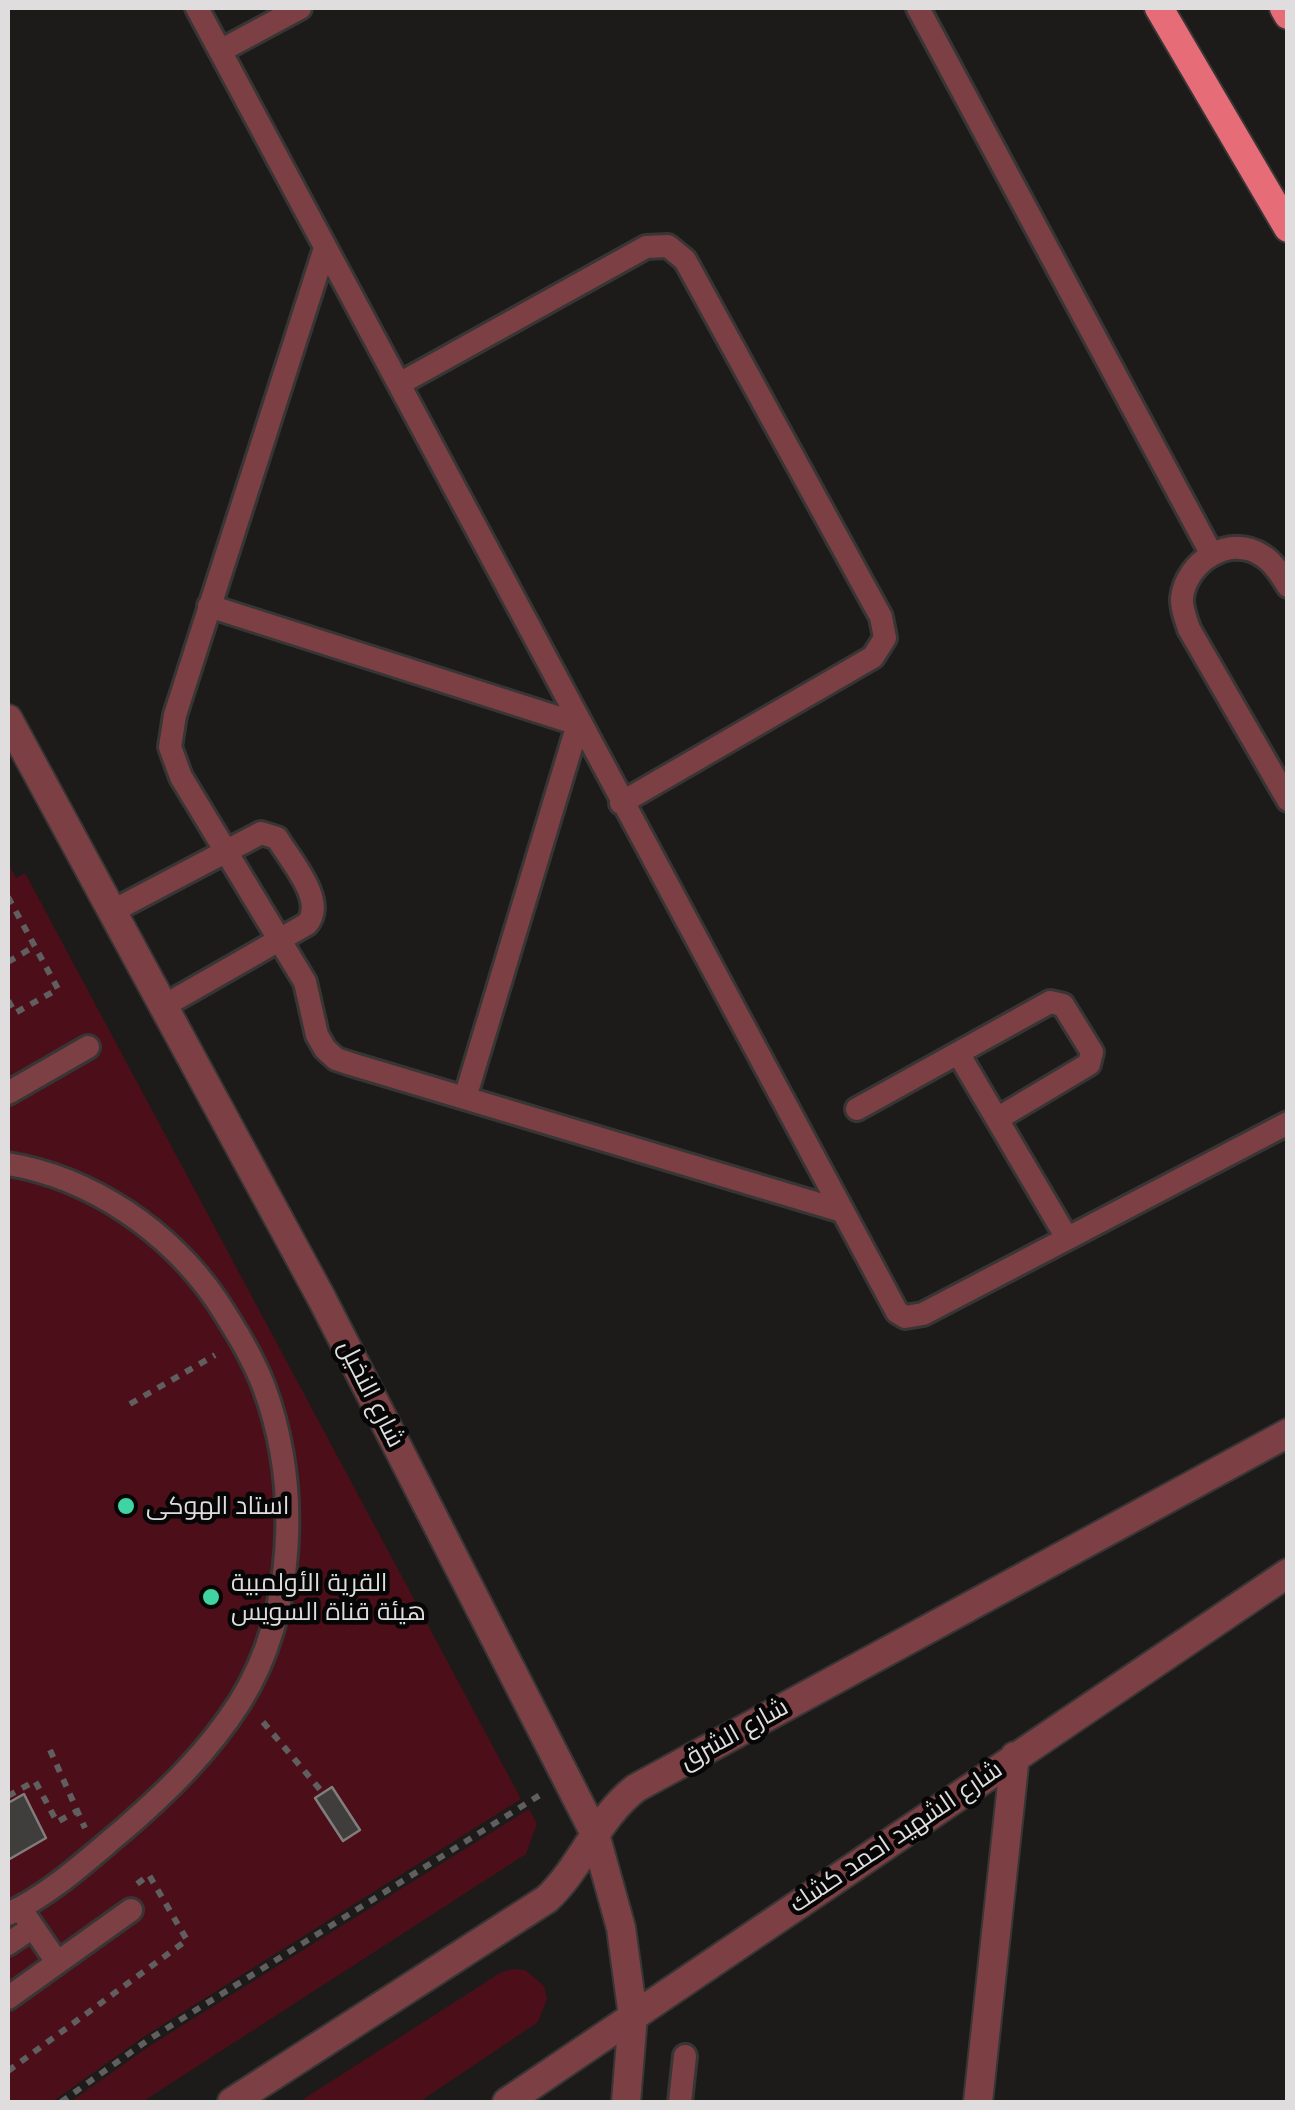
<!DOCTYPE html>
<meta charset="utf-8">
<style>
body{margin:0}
#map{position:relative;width:1295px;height:2110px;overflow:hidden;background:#1d1a1a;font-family:Inter,sans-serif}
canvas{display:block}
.frame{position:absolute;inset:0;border:10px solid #dfdddd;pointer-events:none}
</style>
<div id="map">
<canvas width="1295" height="2110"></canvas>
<div class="frame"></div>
</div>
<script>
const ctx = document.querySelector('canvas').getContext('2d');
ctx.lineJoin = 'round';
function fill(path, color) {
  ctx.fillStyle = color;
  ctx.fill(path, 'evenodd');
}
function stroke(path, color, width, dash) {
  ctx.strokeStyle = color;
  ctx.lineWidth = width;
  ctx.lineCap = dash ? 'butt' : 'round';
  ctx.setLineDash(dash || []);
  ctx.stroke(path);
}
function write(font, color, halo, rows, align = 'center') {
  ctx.font = font + ' Inter,Cairo,sans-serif';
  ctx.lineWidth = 9;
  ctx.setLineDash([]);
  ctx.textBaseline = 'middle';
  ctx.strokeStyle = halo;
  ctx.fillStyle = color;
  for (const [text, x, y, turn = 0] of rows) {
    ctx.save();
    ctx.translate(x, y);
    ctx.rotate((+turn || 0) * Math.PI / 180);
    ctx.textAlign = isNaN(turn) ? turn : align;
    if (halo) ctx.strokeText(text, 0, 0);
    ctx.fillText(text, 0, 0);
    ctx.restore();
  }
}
fill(new Path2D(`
 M 8,863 L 16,878 L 25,873 L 521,1799 L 145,2036 L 52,2102 L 8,2102 Z
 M 529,1809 L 537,1824 L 526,1854 L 142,2102 L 70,2102 L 151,2045 Z
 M 512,1969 L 525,1970 L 544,1986 L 547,1999 L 538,2022 L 419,2102 L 299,2102 L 500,1973 Z`), '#4c0f19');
const building = new Path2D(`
 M 332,1787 L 360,1830 L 343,1841 L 315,1798 Z
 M 24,1794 L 46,1838 L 8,1860 L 8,1803 Z`);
fill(building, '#403d3d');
stroke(building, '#817d7d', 2.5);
const service = new Path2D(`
 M 197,8 L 897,1312 L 905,1317 L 923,1314 L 1288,1123
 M 918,8 L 1211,553
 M 220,51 L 300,8
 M 325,248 L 175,715 L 170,747 L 181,777 L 305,982 L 317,1035 L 325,1049 L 336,1059 L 351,1064 L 842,1211
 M 399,384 L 646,247 L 668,246 L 685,260 L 881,617 L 885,638 L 873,657 L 621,803
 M 1288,586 C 1282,576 1273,562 1263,556 C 1230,533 1186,562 1182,598 C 1181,608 1186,619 1189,629 L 1288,800
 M 209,606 L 578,724 L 465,1098
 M 111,912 L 261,833 L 277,838 C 290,860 327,901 307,924 L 162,1007
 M 958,1053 L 1067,1238
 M 8,1093 L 88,1047
 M 857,1109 L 1050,1002 L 1063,1005 L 1092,1052 L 1089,1064 L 997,1119
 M 8,1164 C 92,1178 169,1231 217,1301 C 235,1329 252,1356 264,1387 C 300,1485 296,1612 240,1702 C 208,1752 168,1791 123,1830 C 87,1860 51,1894 8,1914
 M 20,1908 L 57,1962
 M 8,1944 L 33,1927
 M 8,1998 L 131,1910
 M 680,2102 L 685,2056`);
const minor = new Path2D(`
 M 8,719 L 322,1299 L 595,1834 L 621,1928 L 633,2016 L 626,2102
 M 232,2102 L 547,1899 C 582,1866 597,1818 636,1788 L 1288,1433
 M 507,2102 L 1288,1573
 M 978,2102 L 1015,1756`);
const trunk = new Path2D(`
 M 1159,8 L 1288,228
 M 1284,8 L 1288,15`);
stroke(service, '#383535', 28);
stroke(minor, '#383535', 32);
stroke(trunk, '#383535', 32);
stroke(new Path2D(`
 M 8,897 L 58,989 L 15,1013 L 8,1000
 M 8,962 L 35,946
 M 130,1404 L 215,1355
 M 263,1722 L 323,1793
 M 50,1750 L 85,1828
 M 8,1796 L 35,1781 L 57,1822 L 77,1811
 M 8,2071 L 187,1940 L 149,1875 L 137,1884
 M 61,2102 L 148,2040 L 540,1795`), '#605e5e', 6, [8, 8]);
stroke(service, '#7b3f44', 22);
stroke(minor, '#7b3f44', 28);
stroke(trunk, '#e66c78', 28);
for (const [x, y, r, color] of [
 [126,1506,10,"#3fd4a2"],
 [211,1597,10,"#3fd4a2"]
]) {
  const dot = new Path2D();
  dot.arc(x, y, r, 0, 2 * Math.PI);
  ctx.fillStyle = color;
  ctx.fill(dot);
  stroke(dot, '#070606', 4);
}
write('25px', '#dfdddd', '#070606', [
 ["شارع النخيل",371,1394,63],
 ["شارع الشرق",734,1734,-29],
 ["شارع الشهيد احمد كشك",896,1837,-34]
]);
write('25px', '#dfdddd', '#070606', [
 ["استاد الهوكى",146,1506],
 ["القرية الأولمبية",231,1583],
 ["هيئة قناة السويس",231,1612]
], 'left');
</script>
